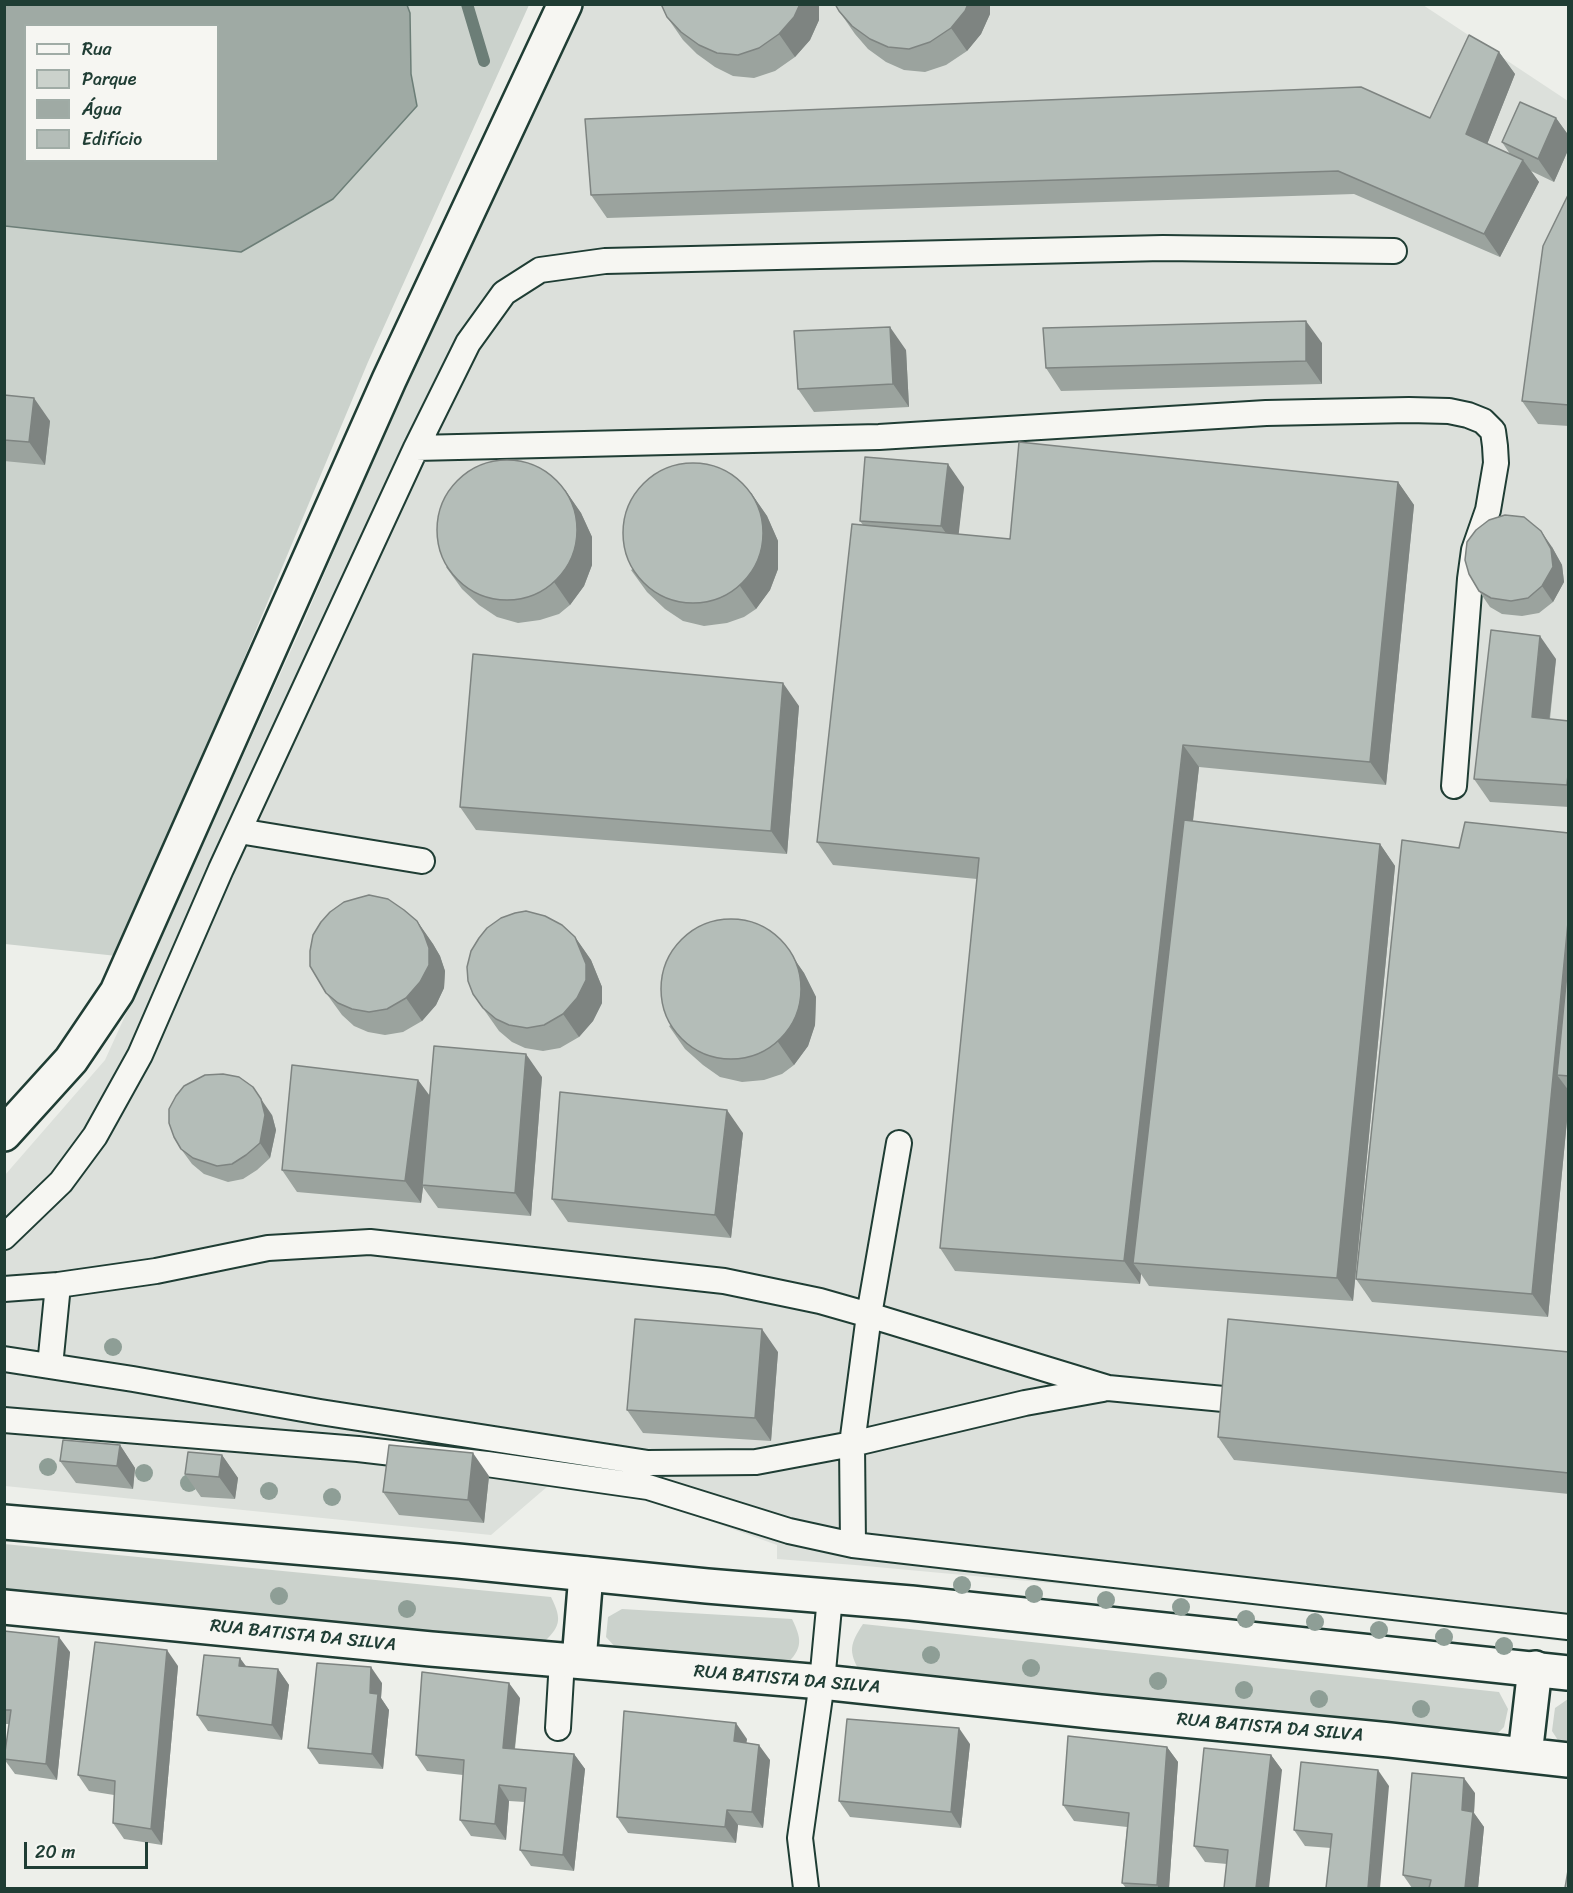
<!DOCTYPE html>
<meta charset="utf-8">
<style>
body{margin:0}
#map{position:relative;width:1573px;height:1893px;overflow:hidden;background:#edefea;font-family:Sriracha,sans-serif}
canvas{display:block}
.frame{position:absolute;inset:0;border:6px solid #1f3d34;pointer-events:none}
.legend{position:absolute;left:24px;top:24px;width:195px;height:138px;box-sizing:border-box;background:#f6f6f2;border:2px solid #a0aca6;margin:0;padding:8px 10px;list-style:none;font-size:18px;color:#1f3d34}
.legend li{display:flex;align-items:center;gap:12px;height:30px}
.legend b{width:30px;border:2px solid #a0aca6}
.scale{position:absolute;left:24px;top:1842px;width:124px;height:27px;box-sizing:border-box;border:3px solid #1f3d34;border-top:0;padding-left:8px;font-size:18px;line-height:21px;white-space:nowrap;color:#1f3d34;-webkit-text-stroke:4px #f6f6f2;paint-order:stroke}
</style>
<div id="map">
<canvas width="1573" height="1893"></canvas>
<div class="frame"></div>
<ul class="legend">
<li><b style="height:8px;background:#f6f6f2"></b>Rua</li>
<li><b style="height:16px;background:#cbd2cc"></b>Parque</li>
<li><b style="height:16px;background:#9faaa4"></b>Água</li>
<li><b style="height:16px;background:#b4bdb8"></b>Edifício</li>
</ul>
<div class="scale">20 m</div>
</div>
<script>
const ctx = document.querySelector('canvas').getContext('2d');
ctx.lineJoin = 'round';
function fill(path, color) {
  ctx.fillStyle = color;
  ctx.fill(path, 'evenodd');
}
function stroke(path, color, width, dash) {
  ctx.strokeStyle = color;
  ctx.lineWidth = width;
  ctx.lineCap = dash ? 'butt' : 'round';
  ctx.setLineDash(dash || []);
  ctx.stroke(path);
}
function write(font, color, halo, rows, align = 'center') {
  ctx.font = font + ' Sriracha,sans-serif';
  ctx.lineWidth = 4.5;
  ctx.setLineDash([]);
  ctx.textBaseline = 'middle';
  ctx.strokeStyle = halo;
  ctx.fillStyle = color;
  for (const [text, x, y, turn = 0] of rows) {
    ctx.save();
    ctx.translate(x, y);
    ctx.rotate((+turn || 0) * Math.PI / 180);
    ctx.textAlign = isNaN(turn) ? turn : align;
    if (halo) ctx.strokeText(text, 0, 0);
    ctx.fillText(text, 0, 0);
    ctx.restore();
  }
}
fill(new Path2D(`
 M 580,5 L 1423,5 L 1568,101 L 1568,1642 L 1136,1591 L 855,1565 L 777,1559 L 777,1545 L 643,1497 L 555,1480 L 491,1535 L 5,1486 L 5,1175 L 105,1060 L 302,626 L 438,309 Z`), '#dce0db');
fill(new Path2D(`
 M 407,5 L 529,5 L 368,362 L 184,802 L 117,956 L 5,944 L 5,226 L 241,252 L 333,199 L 417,106 L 411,74 L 410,13 Z
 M 4,1544 L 551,1597 C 563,1621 560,1627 541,1645 L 5,1592 Z
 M 622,1609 L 792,1619 C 804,1643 801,1650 783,1668 L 617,1649 L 606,1637 L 608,1617 Z
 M 863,1624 L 1499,1692 L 1508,1709 L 1504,1727 L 1490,1741 L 860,1672 C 848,1651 850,1644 863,1624 Z
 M 1568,1699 L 1568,1749 L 1563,1748 L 1552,1731 L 1555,1708 Z`), '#cbd2cc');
const water = new Path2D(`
 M 5,4 L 407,5 L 410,13 L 411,74 L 417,106 L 333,199 L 241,252 L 5,226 ZM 26,26 L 218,26 L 218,160 L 26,160 Z`);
fill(water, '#9faaa4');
stroke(water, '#6c7e77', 1.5);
stroke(new Path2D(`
 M 467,4 L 484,61`), '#6c7e77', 12);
const lane = new Path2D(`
 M 416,448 L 879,437 L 1266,413 L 1409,410 L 1449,411 L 1468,415 L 1483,421 L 1493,431 L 1495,446 L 1496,463 L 1488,510 L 1474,550 L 1470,579 L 1454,786
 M 239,831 L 422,861
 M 4,1237 L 61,1182 L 95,1136 L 140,1055 L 221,869 L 416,448 L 468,343 L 504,293 L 540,270 L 605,261 L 1163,248 L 1394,251
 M 4,1289 L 58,1285 L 156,1271 L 268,1248 L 370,1242 L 724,1281 L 820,1301 L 869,1315 L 1108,1388 L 1234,1400
 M 4,1359 L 133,1379 L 320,1412 L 648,1463 L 756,1462 L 852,1444 L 1025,1403 L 1103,1389
 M 50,1366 L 58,1285
 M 4,1420 L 358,1449 L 487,1464 L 648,1487 L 789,1531 L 853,1545 L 1568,1627
 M 853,1545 L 852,1444 L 869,1315 L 899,1143
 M 558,1728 L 562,1660
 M 806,1888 L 800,1838 L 822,1682 L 830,1597`);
const street = new Path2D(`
 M 4,1134 L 71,1060 L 117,992 L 389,380 L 565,4
 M 4,1607 L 431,1649 L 822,1682 L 1100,1712 L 1390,1740 L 1568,1760
 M 579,1661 L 586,1574
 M 1525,1755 L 1535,1668`);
const secondary = new Path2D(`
 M 4,1522 L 458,1561 L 707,1586 L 911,1603 L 1568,1673`);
stroke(lane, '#1f3d34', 28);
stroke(street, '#1f3d34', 38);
stroke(secondary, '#1f3d34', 38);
stroke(lane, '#f6f6f2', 24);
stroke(street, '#f6f6f2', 33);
stroke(secondary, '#f6f6f2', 33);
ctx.fillStyle = '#8e9e96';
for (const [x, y] of [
 [113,1347],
 [48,1467],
 [144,1473],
 [189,1483],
 [269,1491],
 [332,1497],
 [962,1585],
 [1034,1594],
 [279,1596],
 [1106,1600],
 [1181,1607],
 [407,1609],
 [1246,1619],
 [1315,1622],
 [1379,1630],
 [1444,1637],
 [1504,1646],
 [931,1655],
 [1031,1668],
 [1158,1681],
 [1244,1690],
 [1319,1699],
 [1421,1709]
]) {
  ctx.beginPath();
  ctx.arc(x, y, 9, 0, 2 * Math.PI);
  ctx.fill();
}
fill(new Path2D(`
 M 661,4 L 819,4 L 819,20 L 810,40 L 795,57 L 775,71 L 754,78 L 733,76 L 715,67 L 697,54 L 683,40 L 667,17 Z
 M 835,4 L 990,4 L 990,14 L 981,34 L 967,51 L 946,65 L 925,72 L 904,70 L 886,62 L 868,49 L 855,34 L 839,11 Z
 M 1499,52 L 1515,74 L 1487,144 L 1510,154 L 1502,142 L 1556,118 L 1569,136 L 1569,148 L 1554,182 L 1531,171 L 1539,182 L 1500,257 L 1354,194 L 607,218 L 591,195 L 1430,118 Z
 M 1569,193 L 1569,426 L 1538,424 L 1522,401 Z
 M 1322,343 L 1322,384 L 1061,391 L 1046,368 Z
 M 906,350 L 909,407 L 814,412 L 798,389 Z
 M 4,395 L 50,421 L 45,465 L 4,461 Z
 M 1398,482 L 1414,505 L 1386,785 L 1199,767 L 1193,821 L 1380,844 L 1395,866 L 1353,1301 L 1149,1286 L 1141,1274 L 1140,1284 L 955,1271 L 940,1248 L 977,879 L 833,865 L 817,842 L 863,525 L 860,521 L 964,487 L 958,534 L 1010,539 Z
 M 565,490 L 581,513 L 592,537 L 592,565 L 584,586 L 570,605 L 559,614 L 540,620 L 518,623 L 497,617 L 479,605 L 462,589 L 446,567 Z
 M 751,493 L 767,516 L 778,541 L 778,569 L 770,590 L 756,609 L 744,617 L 727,623 L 704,626 L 683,621 L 665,609 L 647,592 L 631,570 Z
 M 1552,547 L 1562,565 L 1564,582 L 1553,602 L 1539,613 L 1522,616 L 1502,614 L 1490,607 L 1479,591 Z
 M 1556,659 L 1550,719 L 1569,721 L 1569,807 L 1490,802 L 1474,779 Z
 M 799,706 L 787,854 L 476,830 L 460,807 Z
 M 1569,833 L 1569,1100 L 1548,1317 L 1372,1302 L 1356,1279 L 1459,848 Z
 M 417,921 L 433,944 L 440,956 L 445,971 L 444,988 L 436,1005 L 422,1021 L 403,1032 L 385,1035 L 368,1032 L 354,1026 L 342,1015 L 326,993 Z
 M 575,937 L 591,960 L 602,987 L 602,1003 L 593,1021 L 579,1037 L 560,1048 L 543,1051 L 525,1048 L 512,1042 L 499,1031 L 473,994 Z
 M 788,950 L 804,973 L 816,997 L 815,1025 L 808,1046 L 794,1065 L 782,1074 L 764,1080 L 742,1082 L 720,1077 L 703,1065 L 685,1049 L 669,1026 Z
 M 542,1077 L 531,1216 L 438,1208 L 423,1187 L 421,1203 L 297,1192 L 282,1170 L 418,1080 L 430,1096 Z
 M 272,1115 L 276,1130 L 270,1158 L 257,1170 L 243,1179 L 228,1182 L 204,1174 L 192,1164 L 181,1149 Z
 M 743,1133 L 731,1238 L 568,1222 L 552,1199 Z
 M 778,1352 L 771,1441 L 643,1433 L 627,1410 Z
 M 1569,1352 L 1569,1494 L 1234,1460 L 1218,1437 Z
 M 120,1445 L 135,1468 L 133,1489 L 76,1483 L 60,1461 Z
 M 222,1455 L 238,1478 L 235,1499 L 201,1497 L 185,1474 Z
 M 489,1476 L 484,1523 L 399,1515 L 383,1492 Z
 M 4,1631 L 70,1652 L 57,1780 L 15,1774 L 4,1759 L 9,1724 L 4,1724 Z
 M 178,1666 L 162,1845 L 124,1839 L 113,1823 L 114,1795 L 89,1791 L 78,1775 Z
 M 278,1669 L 289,1685 L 282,1740 L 208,1731 L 197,1715 Z
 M 382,1683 L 381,1698 L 389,1710 L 383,1769 L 319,1764 L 308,1748 Z
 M 520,1698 L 515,1749 L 574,1754 L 585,1769 L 574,1871 L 531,1866 L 520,1850 L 525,1802 L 509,1801 L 506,1840 L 471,1836 L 460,1820 L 463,1775 L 427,1771 L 416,1755 Z
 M 747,1739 L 746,1743 L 770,1760 L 763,1828 L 738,1825 L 736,1843 L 628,1833 L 617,1817 Z
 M 970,1744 L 961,1828 L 850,1817 L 839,1801 Z
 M 1167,1747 L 1178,1762 L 1169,1888 L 1126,1888 L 1122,1883 L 1127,1827 L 1074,1821 L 1063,1805 Z
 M 1271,1755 L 1282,1770 L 1227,1864 L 1205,1862 L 1194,1846 Z
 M 1389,1786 L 1331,1848 L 1305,1846 L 1294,1830 Z
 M 1475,1793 L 1474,1813 L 1484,1827 L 1478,1888 L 1412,1888 L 1403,1875 Z`), '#9ba39e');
fill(new Path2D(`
 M 800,4 L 819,4 L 819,20 L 810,40 L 795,57 L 779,34 Z
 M 968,4 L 990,4 L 990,14 L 981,34 L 967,51 L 951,28 Z
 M 1499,52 L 1515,74 L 1482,157 L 1466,134 Z
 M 1556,118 L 1569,136 L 1569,148 L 1554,182 L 1538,159 Z
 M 1523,160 L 1539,182 L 1500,257 L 1484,234 Z
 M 1306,321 L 1322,343 L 1322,384 L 1306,361 Z
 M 890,327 L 906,350 L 909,407 L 893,384 Z
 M 34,398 L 50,421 L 45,465 L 29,442 Z
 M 948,464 L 964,487 L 957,549 L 941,526 Z
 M 1398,482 L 1414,505 L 1386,785 L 1370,762 Z
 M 565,490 L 581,513 L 592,537 L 592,565 L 584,586 L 570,605 L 554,582 Z
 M 751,493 L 767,516 L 778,541 L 778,569 L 770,590 L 756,609 L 740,586 Z
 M 1541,531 L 1552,547 L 1562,565 L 1564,582 L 1553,602 L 1542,586 Z
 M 1540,636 L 1556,659 L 1547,740 L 1532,717 Z
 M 783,683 L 799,706 L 787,854 L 771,831 Z
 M 1183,745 L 1199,767 L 1142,1264 L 1133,1263 L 1141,1274 L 1140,1284 L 1124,1261 Z
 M 1569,764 L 1569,787 L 1567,785 Z
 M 1380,844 L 1395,866 L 1353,1301 L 1337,1278 Z
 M 1569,912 L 1569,1076 L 1557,1075 L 1569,1091 L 1569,1100 L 1548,1317 L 1532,1294 Z
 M 417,921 L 433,944 L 440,956 L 445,971 L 444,988 L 436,1005 L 422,1021 L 406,998 Z
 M 575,937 L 591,960 L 602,987 L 602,1003 L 593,1021 L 579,1037 L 563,1014 Z
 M 788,950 L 804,973 L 816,997 L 815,1025 L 808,1046 L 794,1065 L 778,1042 Z
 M 526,1054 L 542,1077 L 531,1216 L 515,1193 Z
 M 418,1080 L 434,1102 L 422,1185 L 423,1187 L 421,1203 L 405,1181 Z
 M 261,1099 L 272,1115 L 276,1130 L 270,1158 L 260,1143 Z
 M 727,1110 L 743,1133 L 731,1238 L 715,1215 Z
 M 762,1329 L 778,1352 L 771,1441 L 755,1418 Z
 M 120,1445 L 135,1468 L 133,1489 L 117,1466 Z
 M 473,1453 L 489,1476 L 484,1523 L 468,1500 Z
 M 222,1455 L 238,1478 L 235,1499 L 219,1477 Z
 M 59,1637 L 70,1652 L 57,1780 L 46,1764 Z
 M 167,1650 L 178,1666 L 162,1845 L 151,1829 Z
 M 240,1658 L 251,1673 L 239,1666 Z
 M 371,1667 L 382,1683 L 381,1698 L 389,1710 L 383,1769 L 372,1754 L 370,1693 Z
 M 278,1669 L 289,1685 L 282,1740 L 272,1725 Z
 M 509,1683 L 520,1698 L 513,1763 L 503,1748 Z
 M 736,1723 L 747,1739 L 744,1757 L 734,1741 Z
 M 959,1728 L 970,1744 L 961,1828 L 951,1812 Z
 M 759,1745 L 770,1760 L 763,1828 L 752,1812 Z
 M 1167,1747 L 1178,1762 L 1169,1888 L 1159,1888 L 1157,1885 Z
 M 574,1754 L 585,1769 L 574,1871 L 563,1855 Z
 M 1271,1755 L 1282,1770 L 1269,1888 L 1256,1888 Z
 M 1378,1770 L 1389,1786 L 1380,1888 L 1368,1888 Z
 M 1464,1778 L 1475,1793 L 1474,1813 L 1484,1827 L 1478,1888 L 1465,1888 L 1462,1810 Z
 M 499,1785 L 509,1801 L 506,1840 L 495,1824 Z
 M 727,1810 L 738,1825 L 736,1843 L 725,1827 Z`), '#7e8481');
const building = new Path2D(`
 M 661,4 L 800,4 L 794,17 L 779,34 L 759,48 L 738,55 L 717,53 L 699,45 L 681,32 L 667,17 Z
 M 835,4 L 968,4 L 965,11 L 951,28 L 930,42 L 909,49 L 888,47 L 870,39 L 852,26 L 839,11 Z
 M 1469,35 L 1499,52 L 1466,134 L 1523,160 L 1484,234 L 1338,171 L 591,195 L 585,119 L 1361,87 L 1430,118 Z
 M 1520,102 L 1556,118 L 1538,159 L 1502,142 Z
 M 1569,193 L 1569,405 L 1522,401 L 1543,246 Z
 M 1306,321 L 1306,361 L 1046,368 L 1043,328 Z
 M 890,327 L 893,384 L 798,389 L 794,331 Z
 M 4,395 L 34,398 L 29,442 L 4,440 Z
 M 1019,442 L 1398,482 L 1370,762 L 1183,745 L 1124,1261 L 940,1248 L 979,858 L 817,842 L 852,524 L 1010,539 Z
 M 865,457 L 948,464 L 941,526 L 860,521 Z
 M437 530a70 70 0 1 1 140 0a70 70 0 1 1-140 0Z
 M623 533a70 70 0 1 1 140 0a70 70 0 1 1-140 0Z
 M 1505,515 L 1524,517 L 1541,531 L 1551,549 L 1553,567 L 1542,586 L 1528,598 L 1511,601 L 1491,598 L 1479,591 L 1469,574 L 1465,560 L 1467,542 L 1476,530 L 1489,520 Z
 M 1491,630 L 1540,636 L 1532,717 L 1569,721 L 1569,764 L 1567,785 L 1474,779 Z
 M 473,654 L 783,683 L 771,831 L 460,807 Z
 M 1184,820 L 1380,844 L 1337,1278 L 1133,1263 Z
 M 1465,822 L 1569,833 L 1569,912 L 1532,1294 L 1356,1279 L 1402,840 L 1459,848 Z
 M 369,895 L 388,899 L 404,910 L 417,921 L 424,934 L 429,948 L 429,965 L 420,982 L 406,998 L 387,1009 L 369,1012 L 352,1009 L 338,1003 L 326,993 L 310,966 L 310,951 L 313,935 L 321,922 L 330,912 L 344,902 L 358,898 Z
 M 526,911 L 545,916 L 562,925 L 575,937 L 586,964 L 586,980 L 577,998 L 563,1014 L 544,1025 L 527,1028 L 509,1025 L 496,1019 L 483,1008 L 473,994 L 468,981 L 467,967 L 471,951 L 479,938 L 487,928 L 501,918 L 515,913 Z
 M661 989a70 70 0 1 1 140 0a70 70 0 1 1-140 0Z
 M 1569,953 L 1569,1076 L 1557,1075 Z
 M 434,1046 L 526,1054 L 515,1193 L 422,1185 Z
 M 292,1065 L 418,1080 L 405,1181 L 282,1170 Z
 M 223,1074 L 239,1077 L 253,1087 L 261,1099 L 265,1115 L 260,1143 L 246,1155 L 232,1164 L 217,1166 L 193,1158 L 181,1149 L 174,1137 L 169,1123 L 169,1109 L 176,1096 L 184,1086 L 205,1075 Z
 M 560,1092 L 727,1110 L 715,1215 L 552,1199 Z
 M 635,1319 L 762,1329 L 755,1418 L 627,1410 Z
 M 1228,1319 L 1569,1352 L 1569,1473 L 1218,1437 Z
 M 63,1440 L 120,1445 L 117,1466 L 60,1461 Z
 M 389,1445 L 473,1453 L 468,1500 L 383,1492 Z
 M 188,1452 L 222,1455 L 219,1477 L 185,1474 Z
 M 4,1631 L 59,1637 L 46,1764 L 4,1759 L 11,1710 L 4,1710 Z
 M 95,1642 L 167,1650 L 151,1829 L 113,1823 L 115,1781 L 78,1775 Z
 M 204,1655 L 240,1658 L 239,1666 L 278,1669 L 272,1725 L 197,1715 Z
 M 317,1663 L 371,1667 L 370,1693 L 378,1694 L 372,1754 L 308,1748 Z
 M 422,1672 L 509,1683 L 503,1748 L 574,1754 L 563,1855 L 520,1850 L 526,1788 L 499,1785 L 495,1824 L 460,1820 L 464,1760 L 416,1755 Z
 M 624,1711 L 736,1723 L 734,1741 L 759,1745 L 752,1812 L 727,1810 L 725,1827 L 617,1817 Z
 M 847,1719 L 959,1728 L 951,1812 L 839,1801 Z
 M 1068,1736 L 1167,1747 L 1157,1885 L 1122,1883 L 1129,1813 L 1063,1805 Z
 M 1204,1748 L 1271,1755 L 1256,1888 L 1224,1888 L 1228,1850 L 1194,1846 Z
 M 1301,1762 L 1378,1770 L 1368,1888 L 1326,1888 L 1332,1834 L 1294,1830 Z
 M 1412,1773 L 1464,1778 L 1462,1810 L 1473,1812 L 1465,1888 L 1429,1888 L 1431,1880 L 1403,1875 Z
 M 1569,1865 L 1569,1888 L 1565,1888 Z`);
fill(building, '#b4bdb8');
stroke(building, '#7e8481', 1.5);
write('18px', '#1f3d34', '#f6f6f2', [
 ["RUA BATISTA DA SILVA",303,1636,6],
 ["RUA BATISTA DA SILVA",787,1680,5],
 ["RUA BATISTA DA SILVA",1270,1728,5]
]);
</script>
